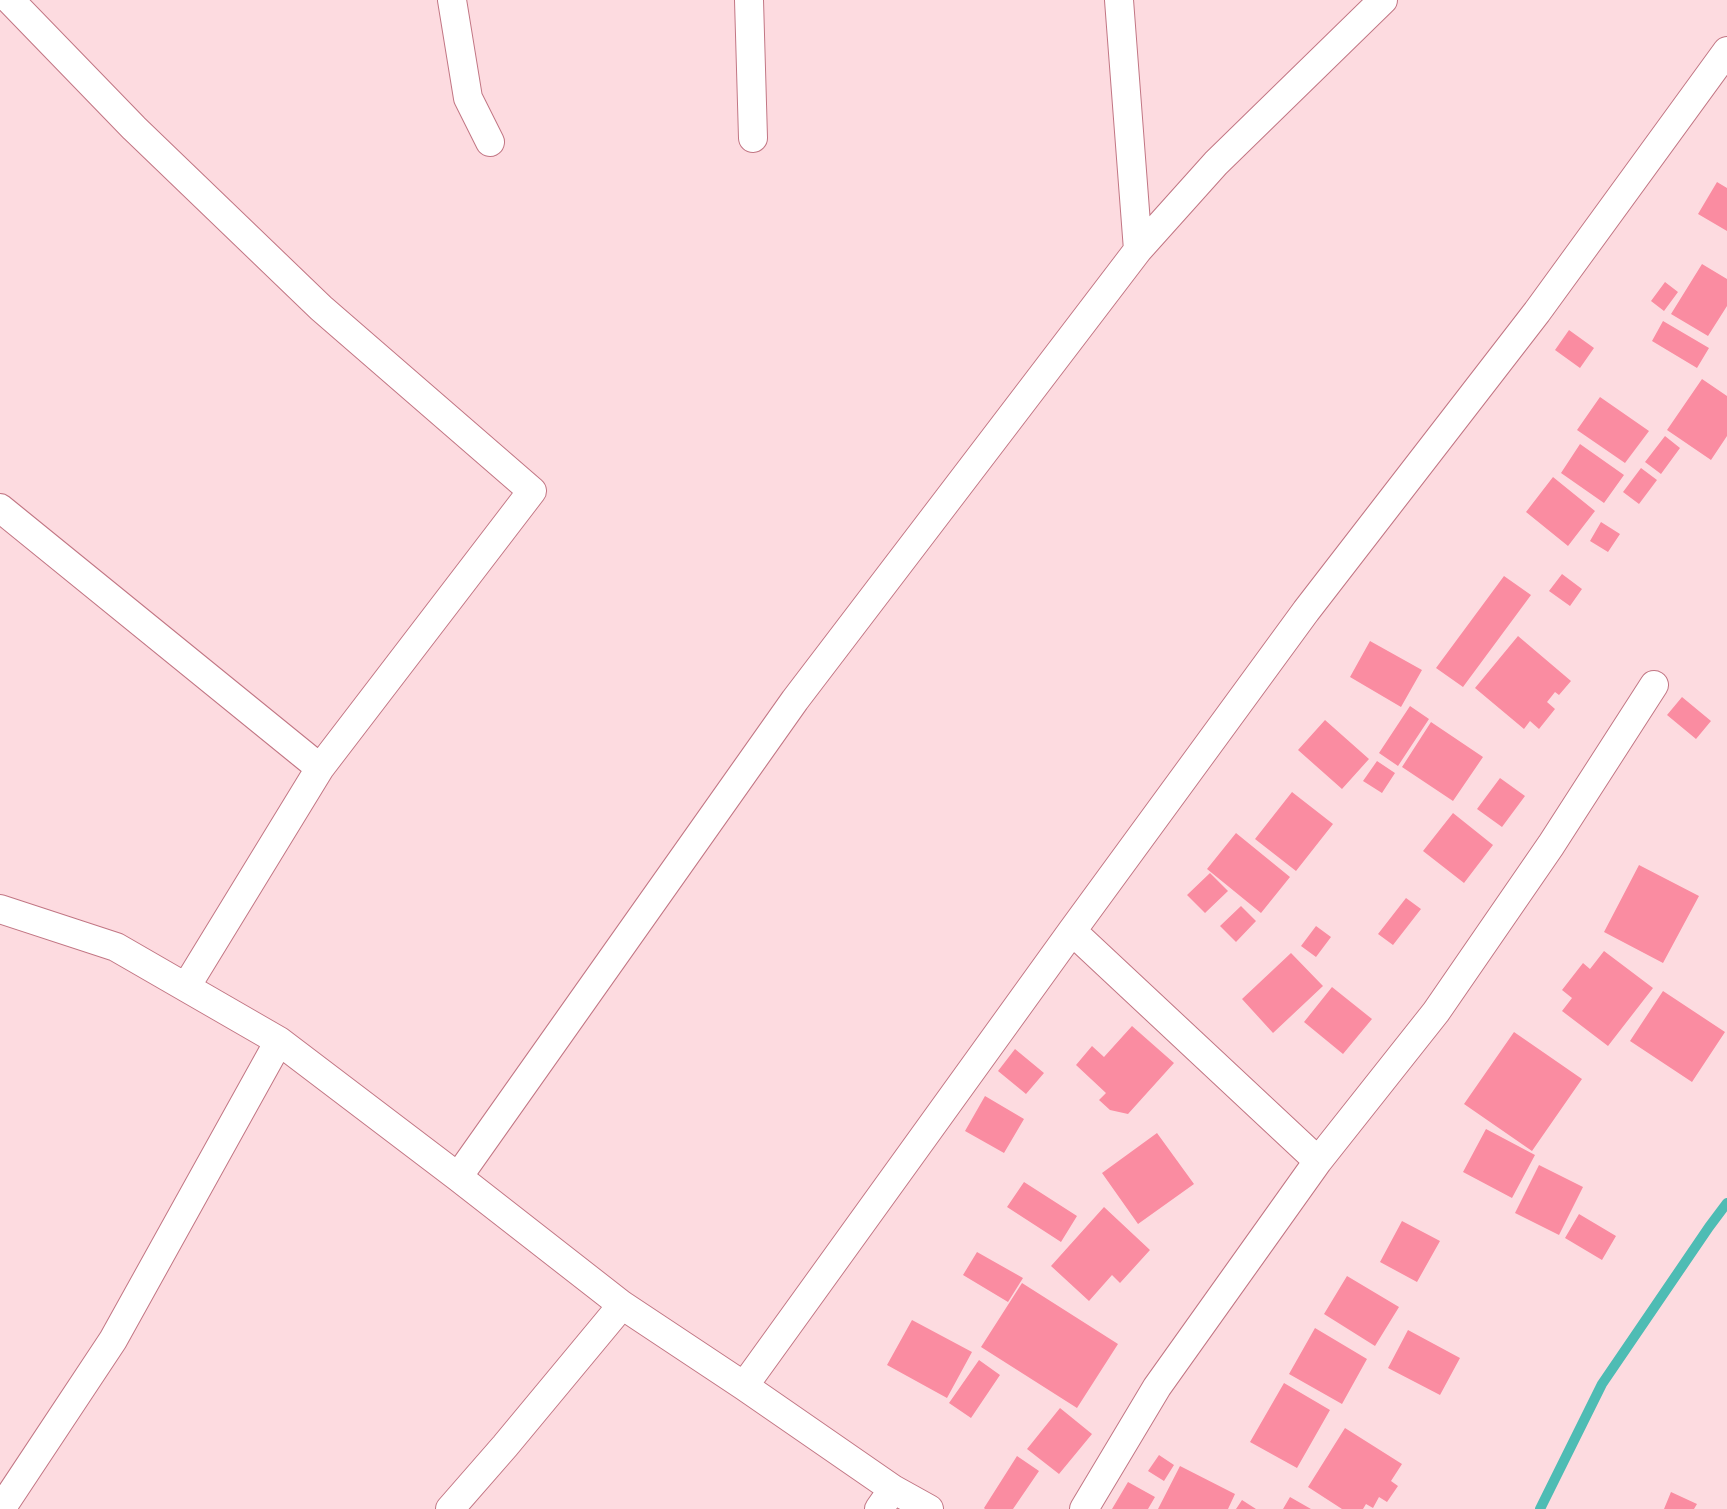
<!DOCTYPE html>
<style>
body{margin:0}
canvas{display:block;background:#fddbe0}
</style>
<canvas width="1727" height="1509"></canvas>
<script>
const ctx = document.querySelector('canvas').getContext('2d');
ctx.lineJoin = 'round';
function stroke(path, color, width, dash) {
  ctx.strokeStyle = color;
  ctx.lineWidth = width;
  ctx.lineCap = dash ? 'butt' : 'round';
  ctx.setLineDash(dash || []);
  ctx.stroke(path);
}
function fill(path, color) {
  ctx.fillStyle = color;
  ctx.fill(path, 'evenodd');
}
stroke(new Path2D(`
 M 1540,1509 L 1602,1384 L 1709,1227 L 1727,1203`), '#4ebcb4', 10);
fill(new Path2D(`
 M 1717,182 L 1727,188 L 1727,231 L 1698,214 Z
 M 1702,264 L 1727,279 L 1727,306 L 1708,336 L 1671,314 Z
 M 1665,282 L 1678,292 L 1664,311 L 1651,301 Z
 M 1663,321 L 1709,348 L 1697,368 L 1652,341 Z
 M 1569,330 L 1594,348 L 1580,368 L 1555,350 Z
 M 1702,379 L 1727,396 L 1727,436 L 1711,460 L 1667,430 Z
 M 1600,397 L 1649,431 L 1625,463 L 1577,430 Z
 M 1665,436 L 1680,448 L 1661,474 L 1645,462 Z
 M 1580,444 L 1624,475 L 1604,503 L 1561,473 Z
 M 1641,468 L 1657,480 L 1639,504 L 1623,492 Z
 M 1553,477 L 1595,511 L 1568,546 L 1526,512 Z
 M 1601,522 L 1620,534 L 1608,552 L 1590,541 Z
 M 1562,574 L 1582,589 L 1570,606 L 1549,591 Z
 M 1504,576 L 1531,595 L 1463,687 L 1436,668 Z
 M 1518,636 L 1571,681 L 1559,695 L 1555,692 L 1547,702 L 1555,709 L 1539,729 L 1530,721 L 1524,729 L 1475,688 Z
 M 1370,641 L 1422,670 L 1401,707 L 1350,677 Z
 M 1682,697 L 1711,721 L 1696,739 L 1667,715 Z
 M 1410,706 L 1429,719 L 1398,766 L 1379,753 Z
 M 1325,720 L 1369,759 L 1342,789 L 1298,750 Z
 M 1431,722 L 1483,757 L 1453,801 L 1402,767 Z
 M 1377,761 L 1395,773 L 1382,793 L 1363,781 Z
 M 1500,778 L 1525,796 L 1502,827 L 1477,809 Z
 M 1292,792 L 1333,824 L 1296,871 L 1255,839 Z
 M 1453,813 L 1493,845 L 1464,883 L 1423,851 Z
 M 1236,833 L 1290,877 L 1261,913 L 1207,869 Z
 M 1639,865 L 1699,896 L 1663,963 L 1604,932 Z
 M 1210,873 L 1228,891 L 1205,913 L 1187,895 Z
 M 1406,898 L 1421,909 L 1393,945 L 1378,934 Z
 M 1241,906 L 1256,921 L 1236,942 L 1220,926 Z
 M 1316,926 L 1331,937 L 1316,957 L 1301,946 Z
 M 1604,951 L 1653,988 L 1608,1046 L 1562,1011 L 1572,998 L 1562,990 L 1583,963 L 1590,969 Z
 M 1291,953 L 1323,986 L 1273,1033 L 1242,999 Z
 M 1332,987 L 1372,1019 L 1343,1054 L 1304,1022 Z
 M 1663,991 L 1725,1032 L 1692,1082 L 1630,1041 Z
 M 1132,1026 L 1174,1063 L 1128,1114 L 1110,1110 L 1099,1100 L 1106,1093 L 1076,1065 L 1092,1046 L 1104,1057 Z
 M 1514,1032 L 1582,1079 L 1532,1151 L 1464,1104 Z
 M 1015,1049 L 1044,1073 L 1026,1094 L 998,1071 Z
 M 985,1096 L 1024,1119 L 1004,1153 L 965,1131 Z
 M 1486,1129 L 1535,1155 L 1512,1198 L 1463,1172 Z
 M 1157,1133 L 1194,1184 L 1138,1224 L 1102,1173 Z
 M 1539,1165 L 1583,1187 L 1559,1235 L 1515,1213 Z
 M 1024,1182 L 1077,1216 L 1061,1242 L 1007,1207 Z
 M 1104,1207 L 1150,1250 L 1120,1283 L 1112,1275 L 1089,1301 L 1051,1266 Z
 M 1579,1214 L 1616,1236 L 1602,1260 L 1565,1238 Z
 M 1402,1221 L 1440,1241 L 1417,1282 L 1380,1262 Z
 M 977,1252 L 1023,1278 L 1008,1302 L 963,1275 Z
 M 1347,1276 L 1399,1307 L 1375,1346 L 1324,1314 Z
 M 1022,1283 L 1118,1344 L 1077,1408 L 981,1347 Z
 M 912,1320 L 972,1352 L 947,1398 L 887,1365 Z
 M 1315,1328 L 1367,1359 L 1342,1404 L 1289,1374 Z
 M 1408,1330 L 1460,1358 L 1440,1395 L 1388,1368 Z
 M 979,1360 L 1000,1375 L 971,1418 L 949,1403 Z
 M 1284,1383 L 1330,1410 L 1297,1468 L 1250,1442 Z
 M 1060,1408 L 1092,1434 L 1059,1474 L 1027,1449 Z
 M 1345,1428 L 1402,1464 L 1391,1481 L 1398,1486 L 1387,1502 L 1379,1497 L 1373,1508 L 1366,1504 L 1363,1509 L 1342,1509 L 1308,1487 Z
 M 1159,1455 L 1174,1465 L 1164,1481 L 1148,1471 Z
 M 1017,1456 L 1039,1471 L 1013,1509 L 985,1509 L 984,1508 Z
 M 1180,1466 L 1235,1494 L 1228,1509 L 1158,1509 Z
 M 1128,1482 L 1155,1497 L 1148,1509 L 1112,1509 Z
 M 1671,1492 L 1697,1504 L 1694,1509 L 1664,1509 Z
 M 1290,1497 L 1311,1509 L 1283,1509 Z
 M 1242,1500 L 1256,1509 L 1236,1509 Z`), '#fa8ca1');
const minor = new Path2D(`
 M 10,0 L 134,128 L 321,308 L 532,491 L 320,768 L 186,987
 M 452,0 L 468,98 L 490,142
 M 749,0 L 753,138
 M 1119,0 L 1138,250
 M 0,508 L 320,768
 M 0,909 L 116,947 L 279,1041 L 458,1177 L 622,1305 L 744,1386 L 893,1489 L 929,1509
 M 1072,931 L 1318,1161
 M 458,1177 L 795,700 L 1138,250 L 1216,163 L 1383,0
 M 744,1386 L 1072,931 L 1306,611 L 1537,312 L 1727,51
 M 1,1509 L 113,1340 L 279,1041
 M 450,1509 L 505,1446 L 622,1305
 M 879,1509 L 893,1489
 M 1084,1509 L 1157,1387 L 1318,1161 L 1436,1012 L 1551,845 L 1654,685`);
stroke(minor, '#c27684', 30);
stroke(minor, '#fff', 28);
</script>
